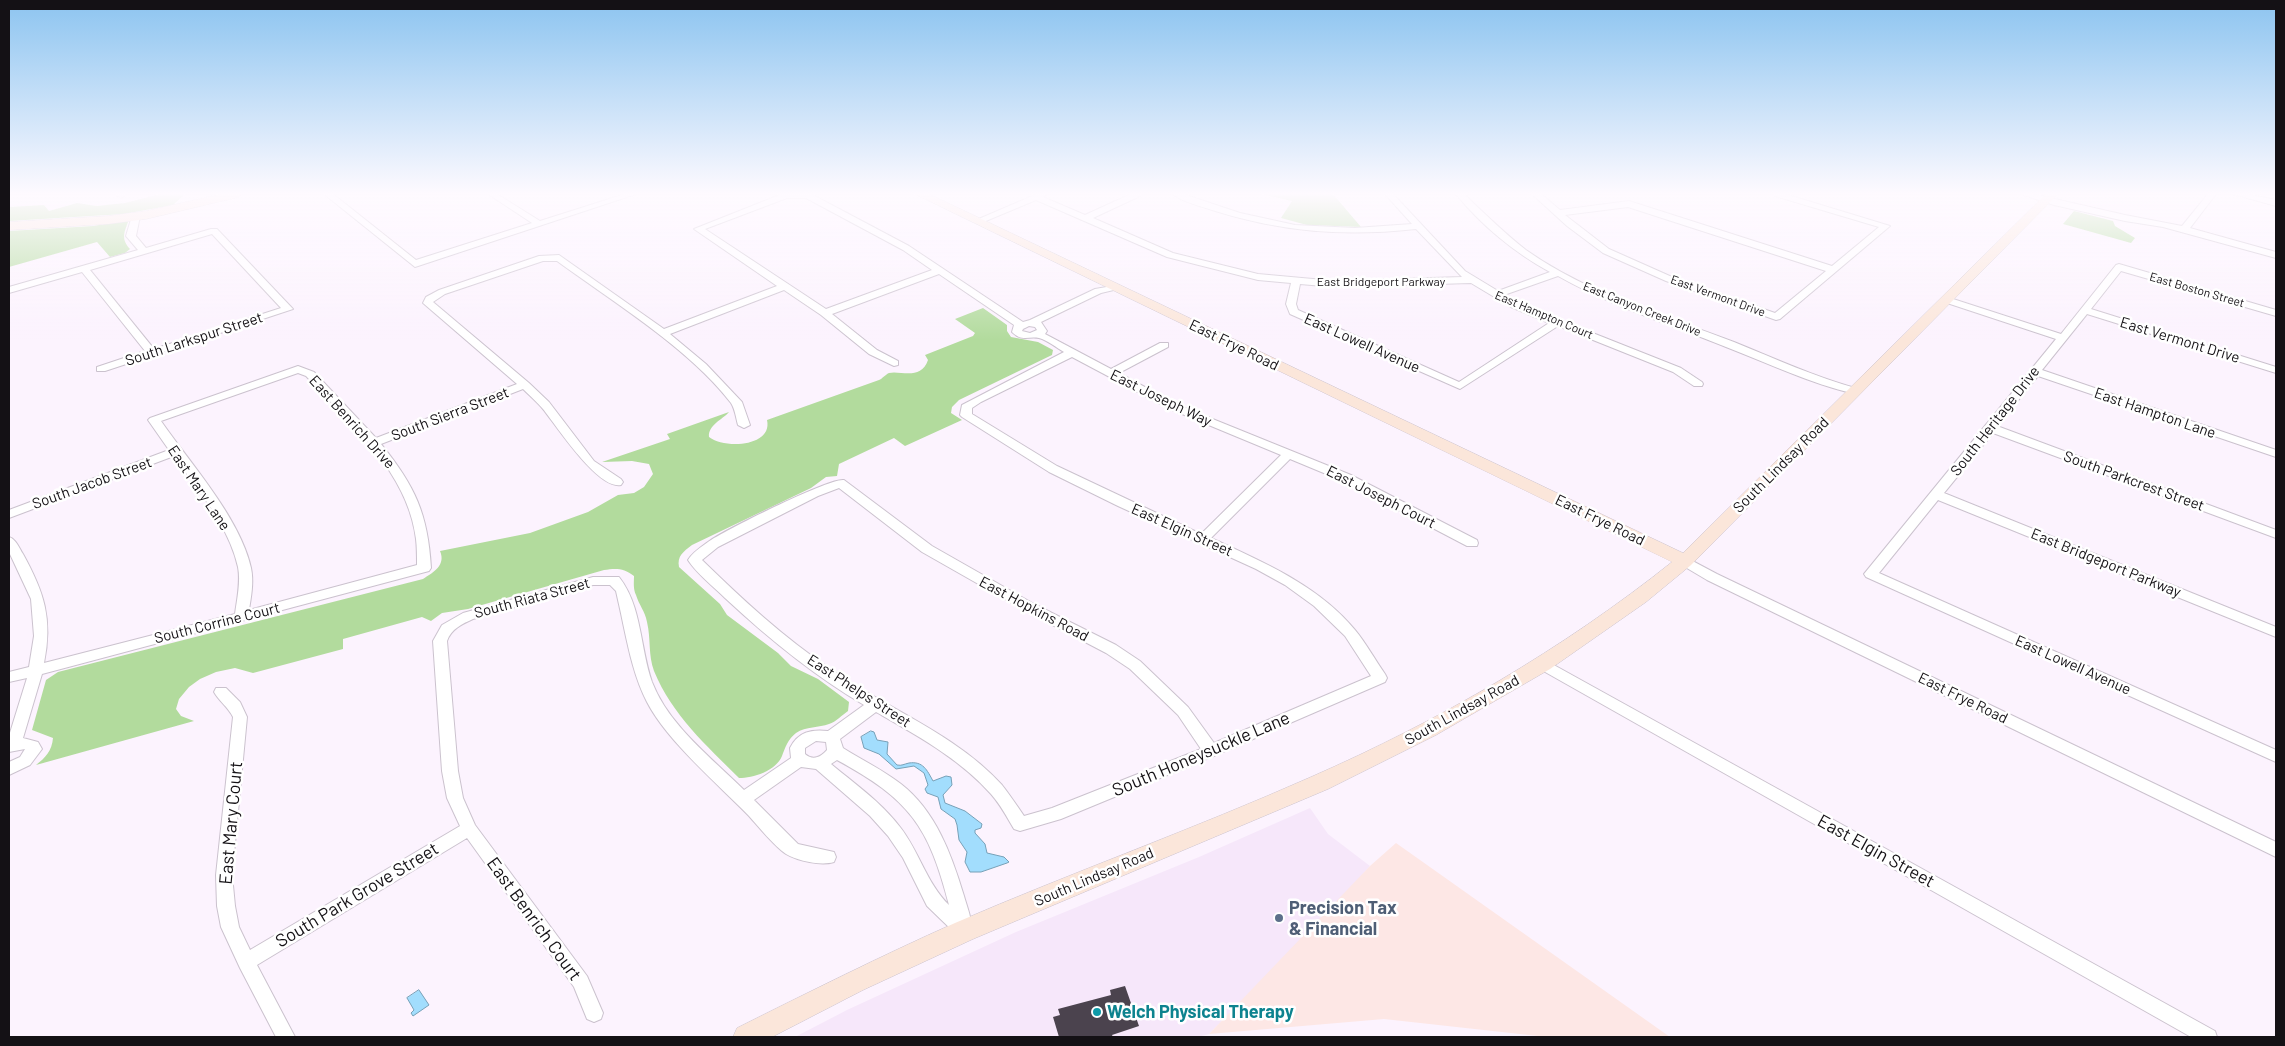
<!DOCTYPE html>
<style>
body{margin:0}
#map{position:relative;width:2285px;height:1046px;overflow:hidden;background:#fcf3fe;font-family:Barlow,sans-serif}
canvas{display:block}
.frame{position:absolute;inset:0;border:10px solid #141115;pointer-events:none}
</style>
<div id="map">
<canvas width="2285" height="1046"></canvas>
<div class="frame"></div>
</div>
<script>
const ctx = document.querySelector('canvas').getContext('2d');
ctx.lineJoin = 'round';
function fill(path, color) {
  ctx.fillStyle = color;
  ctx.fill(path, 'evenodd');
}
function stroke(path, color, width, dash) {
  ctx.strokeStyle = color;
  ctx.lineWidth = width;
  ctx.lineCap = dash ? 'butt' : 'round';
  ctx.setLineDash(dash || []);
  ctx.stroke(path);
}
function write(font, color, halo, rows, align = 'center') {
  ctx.font = font + ' Barlow,sans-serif';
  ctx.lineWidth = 5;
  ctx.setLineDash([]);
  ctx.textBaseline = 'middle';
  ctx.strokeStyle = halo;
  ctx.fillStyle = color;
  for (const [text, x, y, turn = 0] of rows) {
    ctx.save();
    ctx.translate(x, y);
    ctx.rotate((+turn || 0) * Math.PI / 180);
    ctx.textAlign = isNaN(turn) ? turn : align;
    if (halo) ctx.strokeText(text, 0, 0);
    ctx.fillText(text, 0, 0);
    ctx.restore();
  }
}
fill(new Path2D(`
 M 1310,808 L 1328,834 L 1370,866 L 1336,905 L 1209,1034 L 1198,1037 L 795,1037 L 847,1010 L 1016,932 L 1199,857 Z`), '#f6e7fa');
fill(new Path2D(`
 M 1396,843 L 1670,1037 L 1547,1037 L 1384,1019 L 1209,1034 L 1370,866 Z`), '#fde7e5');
fill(new Path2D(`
 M 160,194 L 185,194 L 173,205 L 124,214 L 9,221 L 9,207 L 44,205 L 49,211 L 77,203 L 97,206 L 125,203 Z
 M 1261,194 L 1333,194 L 1361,227 L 1307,225 L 1281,218 L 1292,201 Z
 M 2074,211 L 2113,221 L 2115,226 L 2135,238 L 2131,243 L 2063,224 Z
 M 123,221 L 128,222 C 124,233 121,239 130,249 L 125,253 L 110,257 L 97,242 L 9,267 L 9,231 L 93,226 Z
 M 983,308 L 1007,325 L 1007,331 L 1011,337 L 1038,342 L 1053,350 L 1052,355 L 959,400 L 952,407 L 951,413 L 962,420 L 905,446 L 894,438 L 839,464 L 837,476 L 826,477 L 811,488 L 692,545 C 683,552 677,556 679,567 L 720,604 L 727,615 L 778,653 L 791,666 L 818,679 L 849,702 L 848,711 C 842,715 836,722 829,724 C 819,728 806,726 796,733 C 788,739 785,748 782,756 C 776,771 753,778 739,778 C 707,746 672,715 654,671 C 648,655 651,639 647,622 C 645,611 639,605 636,595 C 633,589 634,582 634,576 C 624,568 616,568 604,570 L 468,609 L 442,613 L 431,621 L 422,617 L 343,639 L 343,649 L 253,673 L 235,668 L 216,672 L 200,679 L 189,687 L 179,699 L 176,709 L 181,716 L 194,721 L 36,765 C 45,758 52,751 53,738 L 32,730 L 46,680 L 58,672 L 423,579 C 434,572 446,565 440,551 L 530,533 L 588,512 L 618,495 L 634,493 L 644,487 L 653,474 L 649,464 L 632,461 L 602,462 L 670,439 L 667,434 L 729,412 C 722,420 708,425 709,437 C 724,449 773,447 767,420 L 879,380 C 882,379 886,374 889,373 C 900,370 921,381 928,360 L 925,355 L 973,336 L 975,333 L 955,319 Z`), '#b2db9d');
const water = new Path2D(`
 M 871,731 L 874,732 L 877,740 L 888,742 L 887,754 L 897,765 C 902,766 904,764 909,763 C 923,761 927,770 933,781 L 946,776 L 951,777 L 952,785 L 943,795 L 945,803 L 965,811 L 982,824 L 981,828 L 975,830 L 975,833 L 985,844 L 987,853 L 1004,857 L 1009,862 L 1007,863 L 981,872 L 970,872 L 965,862 L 967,852 L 959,840 L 957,825 L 955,819 L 941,809 L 938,797 L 927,793 L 925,789 L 928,785 L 924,773 L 914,766 L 896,769 L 879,754 L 864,748 L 861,737 Z
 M 419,990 L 429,1005 L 413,1016 L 411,1013 L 414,1010 L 407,998 Z`);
fill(water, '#a2ddfd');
stroke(water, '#77a0b7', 1);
fill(new Path2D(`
 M 1125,986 L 1139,1026 L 1112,1035 L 1113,1037 L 1059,1037 L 1053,1017 L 1060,1015 L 1058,1009 L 1111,995 L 1110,990 Z`), '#4b434e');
const street = new Path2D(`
 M 115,194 L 124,194 L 125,195 L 121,198 Z
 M 324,194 L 333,194 L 416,260 L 532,223 L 488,194 L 497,194 L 540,221 L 625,194 L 636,194 L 415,267 Z
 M 782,194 L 811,194 L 909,246 L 1023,322 L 1030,320 L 1095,289 L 1118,285 L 1118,289 L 1101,293 L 1041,322 L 1047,331 L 1045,334 L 1111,369 L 1160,343 L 1168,343 L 1168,347 L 1119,373 L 1178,405 L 1351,475 L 1477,540 L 1478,543 L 1477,546 L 1467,546 L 1343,481 L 1290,459 L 1211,538 C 1263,562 1318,585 1355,630 C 1366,643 1375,660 1385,674 L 1387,678 L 1385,682 L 1216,755 L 1061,819 L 1020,831 L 1014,829 C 1007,817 1000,804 991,794 C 959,758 916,735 876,712 L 840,739 L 843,748 C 862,760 883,770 901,784 C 936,811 952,856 964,896 C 967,907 975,926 970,936 L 964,939 L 958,936 L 927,906 L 903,858 L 888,836 L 870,816 L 816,769 L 801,767 L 754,800 L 798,844 L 834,852 L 836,857 L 834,862 C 821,866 798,861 786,854 C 774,846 759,827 749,816 C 718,784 667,741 647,702 C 631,671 626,634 618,600 L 616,591 L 610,585 L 593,585 L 473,619 C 462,624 451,629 447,641 L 458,771 L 463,798 L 475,825 L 587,976 L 603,1013 L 601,1019 L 594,1022 L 587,1019 L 574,987 L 467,838 L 257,965 L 295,1037 L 276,1037 L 240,968 L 221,927 L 217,906 L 216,875 L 233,717 C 228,707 219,701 214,692 L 216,688 L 226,688 L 240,702 L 247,717 L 232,875 L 235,906 L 239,927 L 250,950 L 460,826 L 447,798 L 442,771 L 433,641 L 442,625 L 463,613 L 593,577 L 619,577 C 642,606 640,648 652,682 C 669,726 712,758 744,790 L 791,758 L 790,748 C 798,732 811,729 828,731 L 864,705 C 813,675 768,638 725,598 C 713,586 697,574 688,560 C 692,553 701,547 708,542 C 723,531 831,477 844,480 L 932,546 L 1034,604 L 1116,645 L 1140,661 L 1188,707 L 1214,743 L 1371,676 L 1345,636 L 1314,606 L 1285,585 L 1256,569 L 1118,506 L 1049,472 L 962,417 L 960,415 L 962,405 L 1064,352 C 1057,348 1047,340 1039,338 C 1028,336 1022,342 1012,332 L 1014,325 L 939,274 L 832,314 L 877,350 L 898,361 L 898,365 L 894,366 L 869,354 L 821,315 L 784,290 L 670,334 L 706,364 L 742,402 L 750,425 L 744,428 L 738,425 C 736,418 735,409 731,403 C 689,348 613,302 557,261 L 543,261 L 445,294 L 433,302 L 529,383 L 549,402 L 594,461 L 621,479 L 623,482 L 621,485 C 598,490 556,425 543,409 C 537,402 530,396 523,389 L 381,444 C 415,486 428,514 431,568 L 429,571 L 42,674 L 23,738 L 38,742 L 42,749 L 30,765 L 9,775 L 9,762 L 20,757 L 25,749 L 9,752 L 9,736 L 27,678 L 9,682 L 9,672 L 29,667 L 34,636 L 31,599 L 9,552 L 9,537 C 16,539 19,548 23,554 C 44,592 53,619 44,663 L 235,614 C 237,599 241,582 238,567 C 229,526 198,490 174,456 L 9,518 L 9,510 L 169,450 L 148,420 L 150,418 L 298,366 L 314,372 L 376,438 L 517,384 L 423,303 L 426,297 L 439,290 L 539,256 L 559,255 L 664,329 L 777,286 L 694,229 ZM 787,198 L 806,198 L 903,250 L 932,270 L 826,309 L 705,229 ZM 1029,326 L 1035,327 L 1037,330 L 1030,333 L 1022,331 L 1023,329 ZM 1072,357 L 1170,409 L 1281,455 L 1201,534 L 1057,466 L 972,414 L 972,408 L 981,402 ZM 298,373 L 306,376 C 349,422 408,472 416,539 C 417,547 417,557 417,565 L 249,610 C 251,597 254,582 251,568 C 240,518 190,463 161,421 ZM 839,488 L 922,552 L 1024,610 L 1106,653 L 1130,669 L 1178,715 L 1201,749 L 1052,808 L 1024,816 C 1017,806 1010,795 1002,785 C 955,733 885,708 829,668 C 783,637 742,599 702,560 L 718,547 L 818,496 ZM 816,741 L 826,742 L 827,750 C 821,757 813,761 805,754 L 805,748 ZM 837,760 C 909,799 929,826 949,905 C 927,884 919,851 900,827 C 881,802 855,784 831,764 Z
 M 1037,194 L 1047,194 L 1043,197 L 1085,215 L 1131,194 L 1141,194 L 1140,196 L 1093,218 L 1173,253 L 1258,274 L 1335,281 L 1462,277 L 1416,229 C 1344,237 1281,232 1212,210 C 1200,206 1182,202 1173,194 L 1183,194 L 1240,213 L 1295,225 L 1355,228 L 1412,224 L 1385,194 L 1393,194 L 1465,271 L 1498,291 L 1550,272 C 1515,253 1481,225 1456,194 L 1464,194 C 1484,213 1504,233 1526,250 C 1588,294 1664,315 1734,342 C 1776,359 1815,377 1859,389 L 1860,391 L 1855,394 C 1809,383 1770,364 1726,347 C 1669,324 1611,306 1558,276 L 1504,295 L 1517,303 L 1681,368 L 1702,382 L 1703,384 L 1702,386 L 1694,386 L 1673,372 L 1558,326 L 1460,389 L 1290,314 L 1286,304 L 1291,283 L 1258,280 L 1167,257 L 1036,200 L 981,223 L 974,221 ZM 1471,283 L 1511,307 L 1549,323 L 1459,382 L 1298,310 L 1296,304 L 1300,284 L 1335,287 Z
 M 1532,194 L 1541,194 L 1560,210 L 1629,201 L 1832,266 L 1879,227 L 1775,196 L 1774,194 L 1785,194 L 1890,226 L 1780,319 L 1776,320 L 1666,281 L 1603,253 L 1567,226 ZM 1628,207 L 1826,271 L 1775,313 L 1672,277 L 1609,249 L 1565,215 Z
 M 2021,194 L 2033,194 L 2125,215 L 2182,226 L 2208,194 L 2216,194 L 2190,228 L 2276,252 L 2276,258 L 2163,227 L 2125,221 L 2054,205 Z
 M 2233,194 L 2246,194 L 2276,200 L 2276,206 Z
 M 136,213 L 140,216 L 136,236 L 146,248 L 211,229 L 217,229 L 293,309 L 105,371 L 97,371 L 97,367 L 145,351 L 82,272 L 9,293 L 9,287 L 138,250 L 126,236 L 132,216 ZM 212,234 L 281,308 L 154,349 L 90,270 Z
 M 2119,264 L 2276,310 L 2276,316 L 2121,271 L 2091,309 L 2276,367 L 2276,373 L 2087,314 L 2042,370 L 2276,450 L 2276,457 L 2038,376 L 1997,426 L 2276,530 L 2276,538 L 1993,433 L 1944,493 L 2276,627 L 2276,637 L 1938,500 L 1879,573 L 2276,750 L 2276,762 L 1866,577 L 1864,574 L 2056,339 L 1944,302 L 1944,298 L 1950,298 L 2061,334 L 2116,265 Z
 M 1685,557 L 1717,574 L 2276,842 L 2276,857 L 1707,580 L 1680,564 L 1679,561 Z
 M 1543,659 L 2215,1031 L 2217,1037 L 2191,1037 L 1538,668 L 1536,664 L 1538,660 Z`);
const secondary = new Path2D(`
 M 222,194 L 241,194 L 239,197 L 146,219 L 108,224 L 9,230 L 9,222 L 108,216 L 146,211 Z
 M 915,194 L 929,194 L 1683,553 L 2046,194 L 2058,194 L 1691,565 L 1646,602 L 1550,669 L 1436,735 L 1328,789 L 973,939 L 863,990 L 772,1037 L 733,1037 L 737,1028 C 809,992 881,956 955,923 C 1073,872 1194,829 1311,777 C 1439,721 1563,649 1672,562 Z`);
stroke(street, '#cbc2ce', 2);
stroke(secondary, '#cbc2ce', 1);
fill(street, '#fff');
fill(secondary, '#fbe6da');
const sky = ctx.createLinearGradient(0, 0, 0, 340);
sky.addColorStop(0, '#8cc4f0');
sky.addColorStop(0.57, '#fefaff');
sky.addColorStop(1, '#fefaff00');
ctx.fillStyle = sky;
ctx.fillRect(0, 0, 2285, 340);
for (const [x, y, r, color] of [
 [1279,918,5,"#5c6f8a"],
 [1097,1012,5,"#0f9aa8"]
]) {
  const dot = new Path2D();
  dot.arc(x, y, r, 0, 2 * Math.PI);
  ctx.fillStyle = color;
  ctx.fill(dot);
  stroke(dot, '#fff', 2);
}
write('12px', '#141115', '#fff', [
 ["East Bridgeport Parkway",1381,282],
 ["East Boston Street",2197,290,16],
 ["East Vermont Drive",1718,296,20],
 ["East Canyon Creek Drive",1642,309,22],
 ["East Hampton Court",1544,315,23]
]);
write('15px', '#141115', '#fff', [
 ["South Larkspur Street",194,339,-18],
 ["East Vermont Drive",2180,340,17],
 ["East Lowell Avenue",1362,343,24],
 ["East Frye Road",1234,345,26],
 ["East Joseph Way",1161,398,26],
 ["East Hampton Lane",2155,413,19],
 ["South Sierra Street",450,414,-21],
 ["South Heritage Drive",1995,421,-52],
 ["East Benrich Drive",352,422,48],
 ["South Lindsay Road",1781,465,-45],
 ["South Parkcrest Street",2134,481,20],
 ["South Jacob Street",92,483,-20],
 ["East Mary Lane",199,488,56],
 ["East Joseph Court",1381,497,27],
 ["East Frye Road",1600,520,26],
 ["East Elgin Street",1182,530,24],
 ["East Bridgeport Parkway",2106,563,22],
 ["South Riata Street",532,598,-15],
 ["East Hopkins Road",1034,609,28],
 ["South Corrine Court",217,623,-14],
 ["East Lowell Avenue",2073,665,24],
 ["East Phelps Street",859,691,33],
 ["East Frye Road",1963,698,26],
 ["South Lindsay Road",1462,710,-29],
 ["South Lindsay Road",1094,877,-23]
]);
write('18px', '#141115', '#fff', [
 ["South Honeysuckle Lane",1201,754,-23],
 ["East Mary Court",231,823,-85],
 ["East Elgin Street",1876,851,29],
 ["South Park Grove Street",357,895,-31],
 ["East Benrich Court",534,919,54]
]);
write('bold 18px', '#4e5e75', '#fff', [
 ["Precision Tax",1289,908],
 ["& Financial",1289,929]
], 'left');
write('bold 18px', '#0d838f', '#fff', [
 ["Welch Physical Therapy",1107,1012]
], 'left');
</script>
